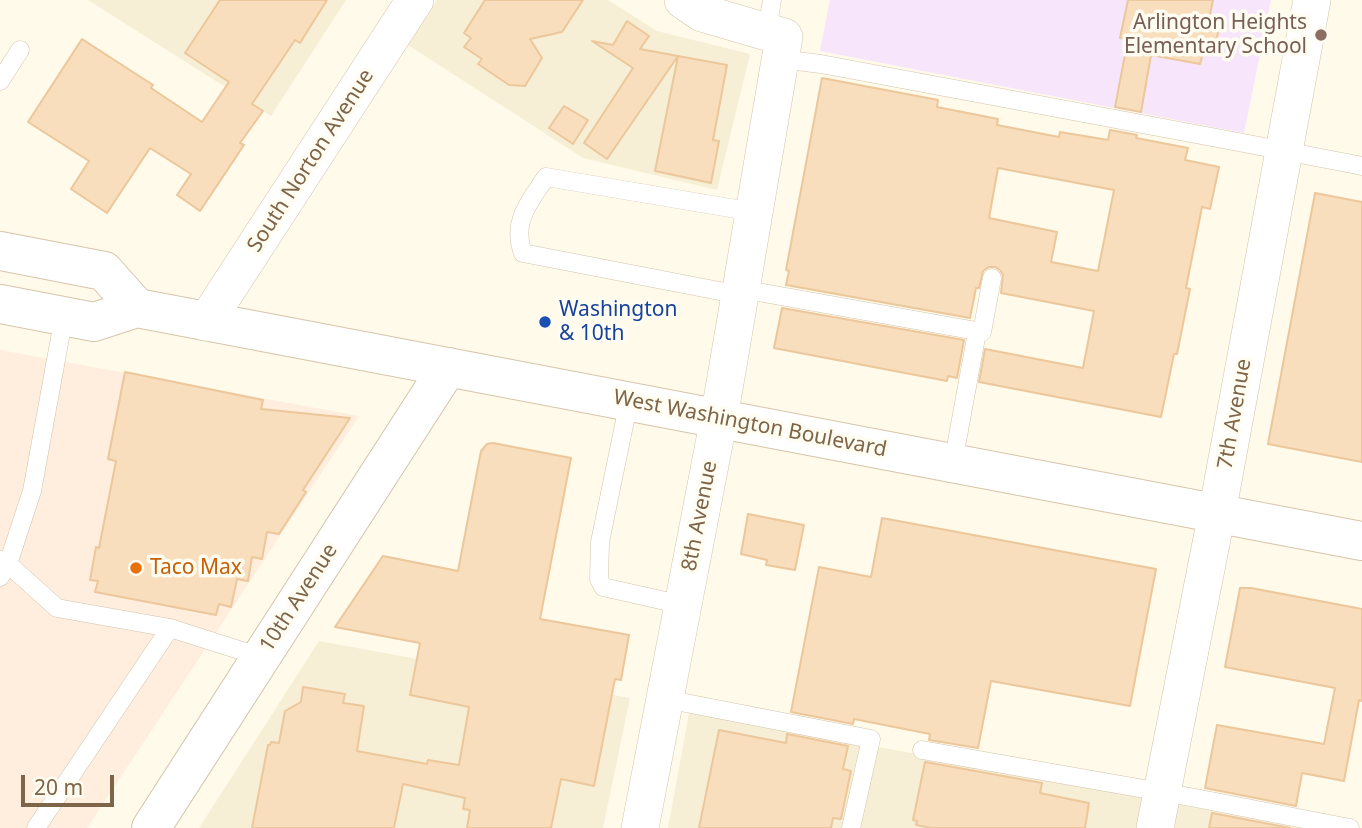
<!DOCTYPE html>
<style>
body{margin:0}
#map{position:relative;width:1362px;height:828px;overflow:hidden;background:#fffae9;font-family:"Noto Sans",sans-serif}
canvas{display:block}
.scale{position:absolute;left:21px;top:775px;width:93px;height:32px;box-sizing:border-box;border:4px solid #7e6448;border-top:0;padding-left:9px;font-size:21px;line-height:24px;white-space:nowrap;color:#7e6448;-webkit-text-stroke:5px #fffcf2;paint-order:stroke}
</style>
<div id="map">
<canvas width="1362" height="828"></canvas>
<div class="scale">20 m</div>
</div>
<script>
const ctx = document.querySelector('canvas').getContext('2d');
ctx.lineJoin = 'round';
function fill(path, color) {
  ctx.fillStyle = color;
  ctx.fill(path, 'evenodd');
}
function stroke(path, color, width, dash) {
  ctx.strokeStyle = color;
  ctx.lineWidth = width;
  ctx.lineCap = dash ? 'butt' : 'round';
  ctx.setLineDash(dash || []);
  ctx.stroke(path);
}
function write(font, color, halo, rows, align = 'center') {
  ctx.font = font + ' "Noto Sans",sans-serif';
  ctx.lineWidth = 7;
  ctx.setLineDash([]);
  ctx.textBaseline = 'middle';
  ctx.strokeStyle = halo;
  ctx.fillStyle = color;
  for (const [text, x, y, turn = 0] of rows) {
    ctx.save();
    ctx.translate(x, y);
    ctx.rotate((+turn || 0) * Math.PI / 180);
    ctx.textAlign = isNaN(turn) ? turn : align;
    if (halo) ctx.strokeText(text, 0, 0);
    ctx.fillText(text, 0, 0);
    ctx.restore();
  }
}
fill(new Path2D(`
 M 88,0 L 346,0 L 271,116 Z
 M 437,0 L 608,0 L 657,31 L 750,54 L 717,190 L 583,158 L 408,45 Z
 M 319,641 L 630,698 L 603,828 L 199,828 Z
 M 689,713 L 895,750 L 1300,828 L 668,828 Z`), '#f7eed6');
fill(new Path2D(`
 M 0,350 L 359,416 L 87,828 L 0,828 Z`), '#ffeddd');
fill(new Path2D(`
 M 830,0 L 1271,0 L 1244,133 L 820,51 Z`), '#f7e5fc');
const building = new Path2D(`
 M 220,0 L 327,0 L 300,43 L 295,40 L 252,104 L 263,111 L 240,143 L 244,145 L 200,211 L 177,195 L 191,174 L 150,148 L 107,213 L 71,189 L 89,161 L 28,122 L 82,39 L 153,85 L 151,88 L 202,122 L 229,82 L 185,53 Z
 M 485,0 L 583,0 L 562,32 L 530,39 L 542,58 L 525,86 L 509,85 L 478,64 L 482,59 L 464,47 L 471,38 L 464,33 Z
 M 1128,0 L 1213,0 L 1209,19 L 1220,21 L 1214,55 L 1203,53 L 1200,64 L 1151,55 L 1141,112 L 1115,107 L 1128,39 L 1120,38 Z
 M 627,21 L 649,36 L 640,49 L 678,56 L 607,159 L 584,143 L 633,68 L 592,41 L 613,45 Z
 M 678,56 L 727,65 L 713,140 L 719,141 L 711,183 L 655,171 Z
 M 822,78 L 938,100 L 937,107 L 998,119 L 997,125 L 1059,137 L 1060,132 L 1108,140 L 1110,130 L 1137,135 L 1136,138 L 1188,148 L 1185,160 L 1219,167 L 1210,209 L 1202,207 L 1186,288 L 1190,289 L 1177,354 L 1174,354 L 1161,417 L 979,382 L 985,349 L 1083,368 L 1094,311 L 1001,293 L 1003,275 L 1000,270 L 995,267 L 989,267 L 983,271 L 979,288 L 976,288 L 970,318 L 786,285 L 789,271 L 786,270 ZM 998,168 L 1114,190 L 1098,271 L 1051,262 L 1057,232 L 989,218 Z
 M 564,106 L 588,120 L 573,144 L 549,128 Z
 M 1315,193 L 1362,202 L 1362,462 L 1268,444 Z
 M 782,308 L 964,340 L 957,378 L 948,376 L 947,381 L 774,348 Z
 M 125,372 L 263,400 L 261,409 L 350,418 L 303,490 L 306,492 L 279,534 L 267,532 L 262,559 L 252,557 L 248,581 L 237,579 L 231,607 L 219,604 L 216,615 L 95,592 L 98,581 L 90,580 L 96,547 L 99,548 L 116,461 L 108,459 Z
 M 493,443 L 571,458 L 540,619 L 629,635 L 621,680 L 615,679 L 594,786 L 561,779 L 551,828 L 467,828 L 470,810 L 463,809 L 465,798 L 403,784 L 394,828 L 252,828 L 268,745 L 270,745 L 271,742 L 279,743 L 285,711 L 301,702 L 303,687 L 345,694 L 343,703 L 364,706 L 357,751 L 427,764 L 428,760 L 459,765 L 469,707 L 410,695 L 420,643 L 335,627 L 383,556 L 458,571 L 481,451 L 487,444 Z
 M 748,514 L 804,525 L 795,570 L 766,565 L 767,560 L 741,554 Z
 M 882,518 L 1156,569 L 1130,706 L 991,681 L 978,748 L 929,740 L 930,734 L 854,719 L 853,724 L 791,712 L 819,567 L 871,577 Z
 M 1240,588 L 1251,588 L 1362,609 L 1362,701 L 1359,700 L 1344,781 L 1302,773 L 1296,806 L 1205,788 L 1217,725 L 1324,744 L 1335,688 L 1225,667 Z
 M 719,730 L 786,743 L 787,734 L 848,746 L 843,769 L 851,771 L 841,819 L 833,818 L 831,828 L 699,828 Z
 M 925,762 L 1042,783 L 1040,793 L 1089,803 L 1085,828 L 931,828 L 916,825 L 917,821 L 913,820 Z
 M 1212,813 L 1290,828 L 1209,828 Z`);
fill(building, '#f8debd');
stroke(building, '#ecc79b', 2);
const service = new Path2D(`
 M 767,32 L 772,0
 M 780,59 L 821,64 L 1233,141 L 1362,166
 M 0,81 L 20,50
 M 741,289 L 982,332 L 992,278
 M 740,295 L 523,253 C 511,222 530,201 546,177 L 754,212
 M 629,401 L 600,542 L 599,579 L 603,587 L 683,605
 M 953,463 L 977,332
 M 1,560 L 8,564 L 57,608 L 170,628
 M 0,577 L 8,564 L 32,491 L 64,316
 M 665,699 L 871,739 L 851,828
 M 922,750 L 1190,797 L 1350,828
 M 36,828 L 170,628 L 261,657`);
const minor = new Path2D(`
 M 206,322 L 415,0
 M 640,828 L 719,418 L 784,37 L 702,13 L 683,0
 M 1155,828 L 1217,513 L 1312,0`);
const tertiary = new Path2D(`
 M 151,828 L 448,367`);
const secondary = new Path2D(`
 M 0,251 L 104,271 L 137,308
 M 0,304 L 94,322 L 137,308 L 1362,541`);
stroke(service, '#d3c4ac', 19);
stroke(minor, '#d3c4ac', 38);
stroke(tertiary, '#d3c4ac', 40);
stroke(secondary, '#d7c5aa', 40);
stroke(service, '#fff', 18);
stroke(minor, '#fff', 37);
stroke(tertiary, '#fff', 38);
stroke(secondary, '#fff', 38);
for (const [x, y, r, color] of [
 [1321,35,7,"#8d6e63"],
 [545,322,7,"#1a4fb4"],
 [136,568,7,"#e8710a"]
]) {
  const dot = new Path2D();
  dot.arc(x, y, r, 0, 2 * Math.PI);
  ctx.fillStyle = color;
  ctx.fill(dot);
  stroke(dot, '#fffcf2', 2.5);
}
write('21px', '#785e54', '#fffcf2', [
 ["Arlington Heights",1307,23],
 ["Elementary School",1307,47]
], 'right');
write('21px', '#7e6448', '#fffcf2', [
 ["South Norton Avenue",311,161,-57],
 ["7th Avenue",1235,414,-80],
 ["West Washington Boulevard",750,424,11],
 ["8th Avenue",700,516,-79],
 ["10th Avenue",299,598,-57]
]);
write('21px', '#164399', '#fffcf2', [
 ["Washington",559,310],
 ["& 10th",559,334]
], 'left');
write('21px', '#c56008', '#fffcf2', [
 ["Taco Max",150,568]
], 'left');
</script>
